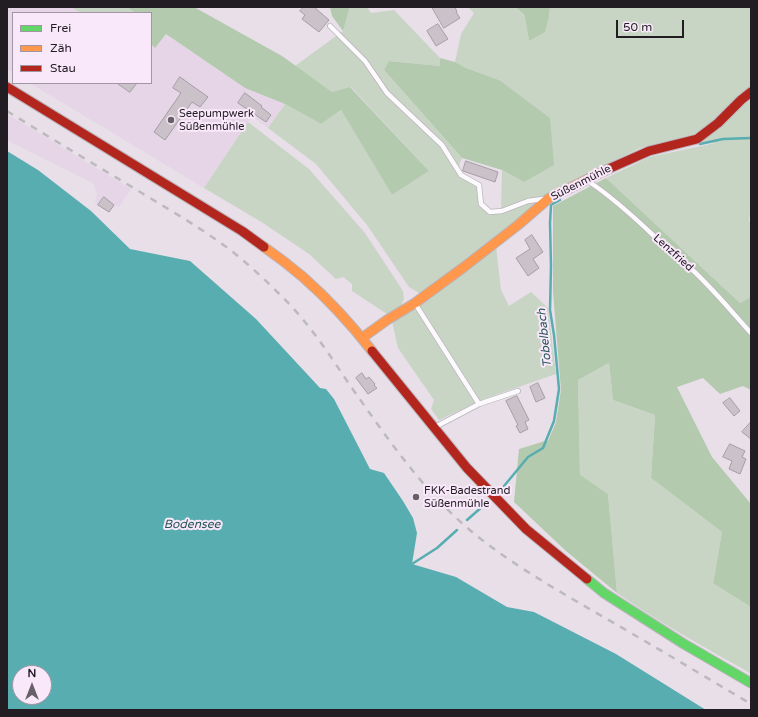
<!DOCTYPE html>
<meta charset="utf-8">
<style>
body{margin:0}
#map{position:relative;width:758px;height:717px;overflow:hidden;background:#e8dfe9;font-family:"Varela Round",sans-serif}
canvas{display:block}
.frame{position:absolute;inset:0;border:8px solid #221c23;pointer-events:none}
.legend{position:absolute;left:12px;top:12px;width:140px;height:72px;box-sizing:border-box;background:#f9e8fa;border:1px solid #a396a4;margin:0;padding:5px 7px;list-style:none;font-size:12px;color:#221c23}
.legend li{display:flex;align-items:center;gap:8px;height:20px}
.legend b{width:20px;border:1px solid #a396a4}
.north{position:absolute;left:12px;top:665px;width:40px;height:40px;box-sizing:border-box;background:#f9e8fa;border:1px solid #a396a4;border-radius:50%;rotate:0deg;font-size:11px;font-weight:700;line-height:16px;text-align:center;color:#221c23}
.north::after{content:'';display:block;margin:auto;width:14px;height:18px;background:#676068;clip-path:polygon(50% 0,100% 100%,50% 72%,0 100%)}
.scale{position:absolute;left:616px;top:20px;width:68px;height:18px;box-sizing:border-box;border:2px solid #221c23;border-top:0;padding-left:5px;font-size:12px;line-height:14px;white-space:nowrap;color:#221c23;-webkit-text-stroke:3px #f9e8fa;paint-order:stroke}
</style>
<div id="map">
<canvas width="758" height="717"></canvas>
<div class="frame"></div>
<ul class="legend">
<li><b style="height:5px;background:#63d668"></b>Frei</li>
<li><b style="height:5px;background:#ff974d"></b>Zäh</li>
<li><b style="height:5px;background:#b3261e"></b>Stau</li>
</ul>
<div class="north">N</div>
<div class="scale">50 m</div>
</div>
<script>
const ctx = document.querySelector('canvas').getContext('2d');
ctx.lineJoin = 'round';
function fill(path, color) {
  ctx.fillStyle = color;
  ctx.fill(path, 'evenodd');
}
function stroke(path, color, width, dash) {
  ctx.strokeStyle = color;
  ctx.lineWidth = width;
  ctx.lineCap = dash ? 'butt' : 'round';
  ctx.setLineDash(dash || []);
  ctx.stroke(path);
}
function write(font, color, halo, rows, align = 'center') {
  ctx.font = font + ' "Varela Round",sans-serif';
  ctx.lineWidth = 4;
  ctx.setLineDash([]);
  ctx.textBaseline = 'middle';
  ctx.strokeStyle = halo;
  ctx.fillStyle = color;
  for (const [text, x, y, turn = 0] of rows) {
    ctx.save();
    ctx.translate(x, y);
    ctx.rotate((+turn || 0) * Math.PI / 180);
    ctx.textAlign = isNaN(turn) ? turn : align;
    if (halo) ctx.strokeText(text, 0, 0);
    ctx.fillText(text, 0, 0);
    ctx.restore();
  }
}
fill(new Path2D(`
 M 7,7 L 70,7 L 81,13 L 13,13 L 13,72 L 7,69 Z
 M 166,34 L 245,88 L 285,104 L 268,128 L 252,116 L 204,188 L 30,83 L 151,83 L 151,44 L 155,47 Z
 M 7,114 L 131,189 L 119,207 L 115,205 L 109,213 L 95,203 L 97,193 L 93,183 L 7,140 Z`), '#e5d5e7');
fill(new Path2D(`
 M 70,7 L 127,7 L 135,13 L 81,13 Z
 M 350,7 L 367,7 L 371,13 L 394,10 L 440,58 L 440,66 L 390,61 L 384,70 L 462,158 L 459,165 L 463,174 L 481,183 L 483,203 L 490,209 L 501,209 L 502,170 L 524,182 L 499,80 L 466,68 L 455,62 L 461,34 L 474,13 L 468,7 L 515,7 L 524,16 L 525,18 L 529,41 L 549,16 L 550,7 L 751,7 L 751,87 L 715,121 L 694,134 L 640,148 L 563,186 L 421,294 L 409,287 L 367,225 L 316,164 L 268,128 L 285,104 L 321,124 L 341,110 L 392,195 L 429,171 L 351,87 L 332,92 L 295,66 L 343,31 Z
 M 751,95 L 751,208 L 749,220 L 751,224 L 751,297 L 740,303 L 606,178 L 650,157 L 715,143 L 709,142 L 688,146 Z
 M 248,122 L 309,169 L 365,233 L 403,291 L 404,299 L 401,306 L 387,314 L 352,291 L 352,284 L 343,277 L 336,279 L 309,254 L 263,223 L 204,188 Z
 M 496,246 L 501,290 L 509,306 L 531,292 L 548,308 L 556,374 L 484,399 L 439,420 L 431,409 L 434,400 L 398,348 L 392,321 Z
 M 609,363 L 613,400 L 655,415 L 651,478 L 722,532 L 713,582 L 751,607 L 751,674 C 738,665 724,659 711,651 C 679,633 647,614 617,593 L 608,494 L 580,476 L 578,380 Z`), '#c8d5c5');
fill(new Path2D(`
 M 127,7 L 194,7 L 282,56 L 332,92 L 350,87 L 429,171 L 392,195 L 341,110 L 321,124 L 285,104 L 245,88 L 166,34 L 155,48 L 151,44 L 151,13 L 135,13 Z
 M 330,7 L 350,7 L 343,31 L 332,16 Z
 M 515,7 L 550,7 L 549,16 L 545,32 L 529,41 L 525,18 L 524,15 Z
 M 440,58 L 455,62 L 466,68 L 499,80 L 550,118 L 554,165 L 524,182 L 502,170 L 462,158 L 384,70 L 389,61 L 440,66 Z
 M 606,178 L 740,303 L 751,297 L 751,390 L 743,386 L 720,394 L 703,378 L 677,387 L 712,457 L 751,504 L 751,607 L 713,583 L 722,532 L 651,478 L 655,415 L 613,400 L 609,363 L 578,380 L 580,475 L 608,494 L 617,593 L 566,551 L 514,502 L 519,449 L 545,441 L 548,441 L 556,422 L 561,390 L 553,292 L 553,206 Z`), '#b3caae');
fill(new Path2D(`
 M 7,151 L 38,170 L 91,211 L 130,249 L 190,261 L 256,319 L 320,388 L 326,389 L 334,399 L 370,469 L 384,473 L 403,501 L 413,518 L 417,533 L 412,564 L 456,577 L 507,607 L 534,612 L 616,654 L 706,710 L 7,710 ZM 20,673 L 44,673 L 44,697 L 20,697 Z`), '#58adb0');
stroke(new Path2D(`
 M 700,144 L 723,139 L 751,138
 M 504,486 L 528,457 L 543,448 L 554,421 L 559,389 L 554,335 L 550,310 L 551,266 L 550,223 L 551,205 L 560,200
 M 467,520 L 483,506
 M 412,564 L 437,548 L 457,530`), '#58adb0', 2.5);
const building = new Path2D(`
 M 304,7 L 314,7 L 329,20 L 319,32 L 302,19 L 305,15 L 300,11 Z
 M 432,7 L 455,7 L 457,12 L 456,12 L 460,18 L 444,28 Z
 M 438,24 L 448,39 L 436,46 L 427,31 Z
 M 180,77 L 208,97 L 200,107 L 192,102 L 165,140 L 154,132 L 181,93 L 173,88 Z
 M 117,83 L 137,83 L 130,92 Z
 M 245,93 L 262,106 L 261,107 L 271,115 L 266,122 L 238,103 Z
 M 466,161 L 498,172 L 495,182 L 463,171 Z
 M 104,197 L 114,205 L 109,212 L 98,205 Z
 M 532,235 L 543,252 L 533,259 L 539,268 L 528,276 L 516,258 L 530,249 L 525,240 Z
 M 362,373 L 366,379 L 369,377 L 375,384 L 374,385 L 377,388 L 368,394 L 356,378 Z
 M 538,383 L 545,398 L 536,402 L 530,387 Z
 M 517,396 L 529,420 L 525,422 L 528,429 L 520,433 L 516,426 L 518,425 L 506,401 Z
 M 730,398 L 740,411 L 734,416 L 723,403 Z
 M 751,422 L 751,439 L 742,432 Z
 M 730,444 L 745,451 L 742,457 L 746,459 L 740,474 L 729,469 L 732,461 L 723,457 Z`);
fill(building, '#cbc2c9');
stroke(building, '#a59ea4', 1);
const lane = new Path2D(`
 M 330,26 L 365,61 L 387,93 L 442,145 L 461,175 L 479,185 L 481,204 L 490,212 L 502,211 L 528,201 L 543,199
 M 588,181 C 612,197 633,216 654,236 C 664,246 676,254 686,264 C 710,285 730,310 751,333
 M 416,305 L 479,404 L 518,391
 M 437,426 L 479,404`);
const fast = new Path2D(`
 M 587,579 L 604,593 L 684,644 L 751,683`);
const slow = new Path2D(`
 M 264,247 C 277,256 290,266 303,277 C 328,299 351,324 372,351
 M 362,338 L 387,320 L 415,303 L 464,267 L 518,225 L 548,199 L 606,170`);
const jam = new Path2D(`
 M 7,87 L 242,231 L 264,247
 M 606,170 L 649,151 L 697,139 L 718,123 L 741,100 L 751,92
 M 372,351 L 467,468 L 526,529 L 587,579`);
stroke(lane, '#bab4bb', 6);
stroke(fast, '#bab4bb', 11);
stroke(slow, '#bab4bb', 11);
stroke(jam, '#bab4bb', 11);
stroke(lane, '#fcfafc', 4.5);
stroke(fast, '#63d668', 9);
stroke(slow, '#ff974d', 9);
stroke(jam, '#b3261e', 9);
stroke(new Path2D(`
 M 7,111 C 47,136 87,160 127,184 C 161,205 197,225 229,249 C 252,267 273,287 293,308 C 313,330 329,354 345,378 C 383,432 420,488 471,531 C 512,565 559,591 605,618 C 654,646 702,675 751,704`), '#bcbabd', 2.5, [7, 7]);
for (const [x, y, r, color] of [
 [171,120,4,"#676068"],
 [416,497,4,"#676068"]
]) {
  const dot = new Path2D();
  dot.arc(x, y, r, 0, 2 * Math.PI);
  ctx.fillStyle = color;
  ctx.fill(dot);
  stroke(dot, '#f9e8fa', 1.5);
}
write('11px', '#221c23', '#f9e8fa', [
 ["Seepumpwerk",179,114],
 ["Süßenmühle",179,127],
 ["FKK-Badestrand",424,491],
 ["Süßenmühle",424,504]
], 'left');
write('11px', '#221c23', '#f9e8fa', [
 ["Süßenmühle",581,183,-27],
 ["Lenzfried",673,253,42]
]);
write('italic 12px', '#285858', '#f9e8fa', [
 ["Tobelbach",545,338,-96],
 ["Bodensee",192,525]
]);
</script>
